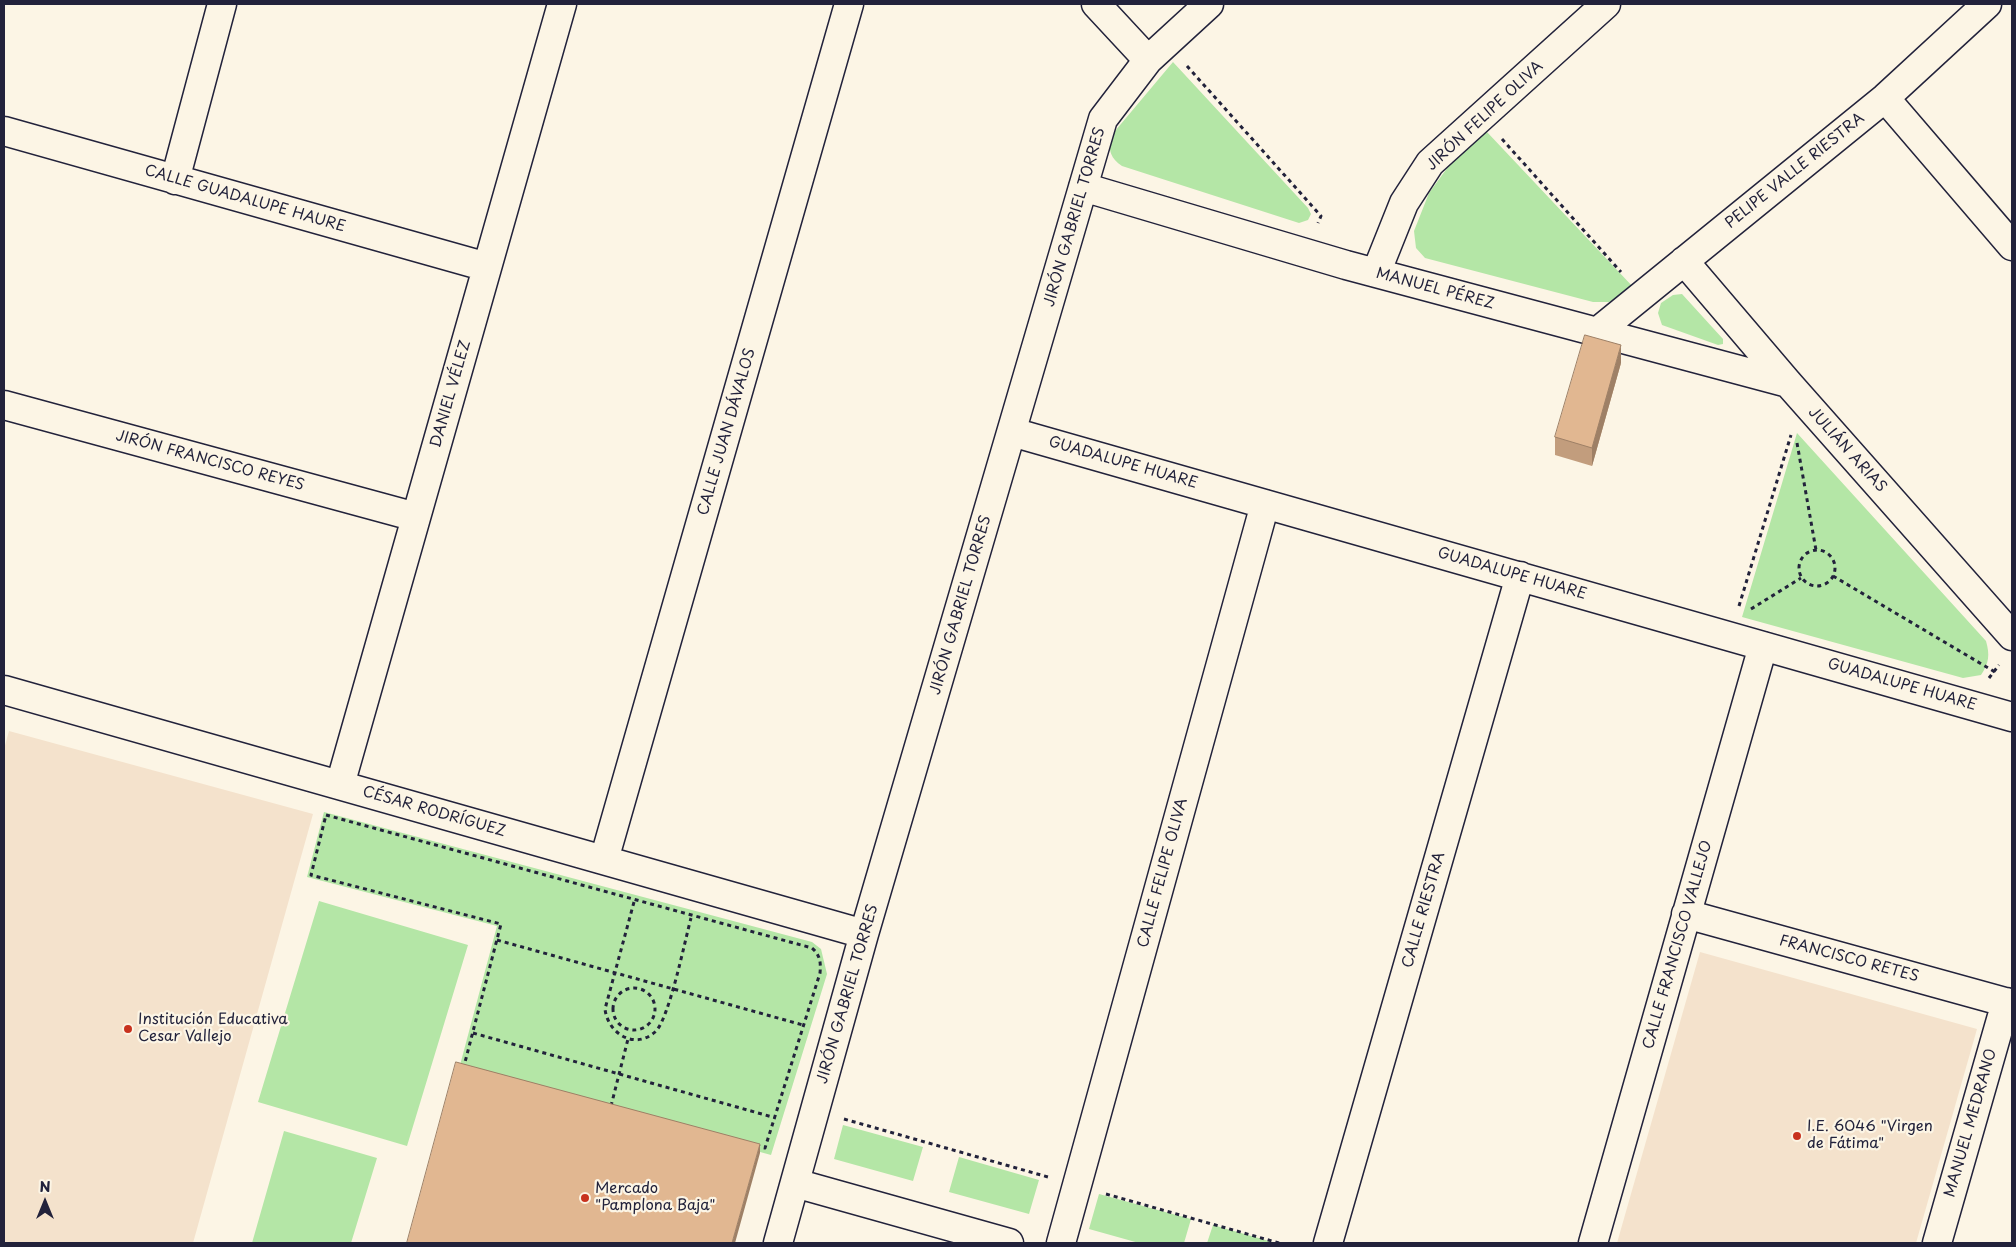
<!DOCTYPE html>
<meta charset="utf-8">
<style>
body{margin:0}
#map{position:relative;width:2016px;height:1247px;overflow:hidden;background:#fcf5e5;font-family:"Playpen Sans",sans-serif}
canvas{display:block}
.frame{position:absolute;inset:0;border:5px solid #22223b;pointer-events:none}
.north{position:absolute;left:20px;top:1177px;width:50px;height:50px;-webkit-text-stroke:4px #fcf5e5;paint-order:stroke;rotate:0deg;font-size:14px;font-weight:700;line-height:20px;text-align:center;color:#22223b}
.north::after{content:'';display:block;margin:auto;width:18px;height:22px;background:#22223b;clip-path:polygon(50% 0,100% 100%,50% 72%,0 100%)}
</style>
<div id="map">
<canvas width="2016" height="1247"></canvas>
<div class="frame"></div>
<div class="north">N</div>
</div>
<script>
const ctx = document.querySelector('canvas').getContext('2d');
ctx.lineJoin = 'round';
function fill(path, color) {
  ctx.fillStyle = color;
  ctx.fill(path, 'evenodd');
}
function stroke(path, color, width, dash) {
  ctx.strokeStyle = color;
  ctx.lineWidth = width;
  ctx.lineCap = dash ? 'butt' : 'round';
  ctx.setLineDash(dash || []);
  ctx.stroke(path);
}
function write(font, color, halo, rows, align = 'center') {
  ctx.font = font + ' "Playpen Sans",sans-serif';
  ctx.lineWidth = 4.5;
  ctx.setLineDash([]);
  ctx.textBaseline = 'middle';
  ctx.strokeStyle = halo;
  ctx.fillStyle = color;
  for (const [text, x, y, turn = 0] of rows) {
    ctx.save();
    ctx.translate(x, y);
    ctx.rotate((+turn || 0) * Math.PI / 180);
    ctx.textAlign = isNaN(turn) ? turn : align;
    if (halo) ctx.strokeText(text, 0, 0);
    ctx.fillText(text, 0, 0);
    ctx.restore();
  }
}
fill(new Path2D(`
 M 9,731 L 313,814 L 193,1243 L 4,1243 L 4,749 Z
 M 1700,952 L 1977,1029 L 1916,1243 L 1617,1243 Z`), '#f4e2cc');
fill(new Path2D(`
 M 1173,62 L 1308,208 L 1311,214 L 1308,220 L 1299,223 L 1122,166 C 1111,159 1108,150 1110,137 Z
 M 1487,132 L 1634,288 L 1609,302 L 1593,302 L 1425,258 L 1416,248 L 1414,231 L 1429,193 L 1456,156 Z
 M 1682,294 L 1723,339 L 1723,344 L 1718,345 L 1662,325 L 1658,313 L 1661,303 L 1673,295 Z
 M 1797,433 L 1986,641 C 1990,655 1989,663 1981,675 L 1963,678 L 1742,617 Z
 M 324,812 L 812,942 L 821,949 L 827,974 L 771,1155 L 459,1069 L 497,926 L 307,877 Z
 M 319,901 L 468,945 L 407,1146 L 258,1102 Z
 M 843,1125 L 923,1147 L 913,1181 L 834,1159 Z
 M 284,1131 L 377,1158 L 351,1243 L 252,1243 Z
 M 959,1157 L 1039,1180 L 1029,1214 L 949,1192 Z
 M 1099,1194 L 1191,1219 L 1184,1243 L 1139,1243 L 1089,1229 Z
 M 1213,1225 L 1276,1243 L 1207,1243 Z`), '#b4e6a6');
const minor = new Path2D(`
 M 1096,4 L 1148,60
 M 1885,98 L 2012,246
 M 4,131 L 487,267
 M 175,180 L 222,4
 M 1083,187 L 1346,265 L 1788,383
 M 1684,261 L 1788,383 L 2012,636
 M 1376,273 L 1404,203 L 1430,163 L 1606,4
 M 1597,332 L 1885,98 L 1987,4
 M 4,405 L 416,517
 M 1012,432 L 2012,717
 M 4,690 L 864,934
 M 340,785 L 562,4
 M 604,860 L 849,4
 M 1686,914 L 2012,1004
 M 795,1183 L 1009,1243
 M 778,1243 L 864,934 L 1103,119 L 1148,60 L 1209,4
 M 1061,1243 L 1265,504
 M 1328,1243 L 1520,576
 M 1593,1243 L 1763,646
 M 1937,1243 L 2006,1002`);
stroke(minor, '#22223b', 31);
stroke(new Path2D(`
 M 1187,66 L 1321,216 L 1318,223
 M 1502,139 L 1621,272
 M 1797,443 L 1816,550
 M1799 568a18 18 0 1 1 36 0a18 18 0 1 1-36 0Z
 M 1833,576 L 1995,672
 M 1739,606 L 1791,435
 M 1751,609 L 1801,578
 M 1989,678 L 1999,665
 M 326,815 L 812,948 C 820,955 821,962 820,973 L 765,1148 L 464,1066 L 501,924 L 311,875 Z
 M 634,902 L 605,1009 C 608,1034 635,1050 655,1032 C 669,1020 685,940 691,918
 M 497,940 L 803,1025
 M613 1009a21 21 0 1 1 42 0a21 21 0 1 1-42 0Z
 M 473,1033 L 776,1118
 M 611,1106 L 628,1039
 M 844,1119 L 1048,1177
 M 1106,1194 L 1279,1243`), '#22223b', 3, [4, 4]);
stroke(minor, '#fcf5e5', 28);
fill(new Path2D(`
 M 1621,363 L 1592,466 L 1555,455 L 1555,437 Z`), '#c29d7d');
fill(new Path2D(`
 M 1621,345 L 1621,363 L 1592,466 L 1592,448 Z
 M 760,1144 L 760,1153 L 735,1243 L 732,1243 Z`), '#9e8066');
const building = new Path2D(`
 M 1585,335 L 1621,345 L 1592,448 L 1555,437 Z
 M 456,1062 L 760,1144 L 732,1243 L 407,1243 Z`);
fill(building, '#e1b791');
stroke(building, '#9e8066', 1);
for (const [x, y, r, color] of [
 [128,1029,5,"#c8321e"],
 [1797,1136,5,"#c8321e"],
 [585,1198,5,"#c8321e"]
]) {
  const dot = new Path2D();
  dot.arc(x, y, r, 0, 2 * Math.PI);
  ctx.fillStyle = color;
  ctx.fill(dot);
  stroke(dot, '#fcf5e5', 2);
}
write('15px', '#22223b', '#fcf5e5', [
 ["JIRÓN FELIPE OLIVA",1485,116,-43],
 ["PELIPE VALLE RIESTRA",1795,171,-39],
 ["CALLE GUADALUPE HAURE",245,199,16],
 ["JIRÓN GABRIEL TORRES",1075,217,-74],
 ["MANUEL PÉREZ",1435,289,15],
 ["DANIEL VÉLEZ",451,394,-74],
 ["CALLE JUAN DÁVALOS",727,432,-74],
 ["JULIÁN ARIAS",1847,450,48],
 ["JIRÓN FRANCISCO REYES",210,461,15],
 ["GUADALUPE HUARE",1123,463,16],
 ["GUADALUPE HUARE",1512,574,16],
 ["JIRÓN GABRIEL TORRES",961,605,-74],
 ["GUADALUPE HUARE",1902,685,16],
 ["CÉSAR RODRÍGUEZ",434,812,16],
 ["CALLE FELIPE OLIVA",1163,873,-75],
 ["CALLE RIESTRA",1424,910,-74],
 ["CALLE FRANCISCO VALLEJO",1678,945,-74],
 ["FRANCISCO RETES",1849,959,15],
 ["JIRÓN GABRIEL TORRES",848,994,-74],
 ["MANUEL MEDRANO",1971,1123,-74]
]);
write('15px', '#22223b', '#fcf5e5', [
 ["Institución Educativa",138,1020],
 ["Cesar Vallejo",138,1037],
 ["I.E. 6046 \"Virgen",1807,1127],
 ["de Fátima\"",1807,1144],
 ["Mercado",595,1189],
 ["\"Pamplona Baja\"",595,1206]
], 'left');
</script>
